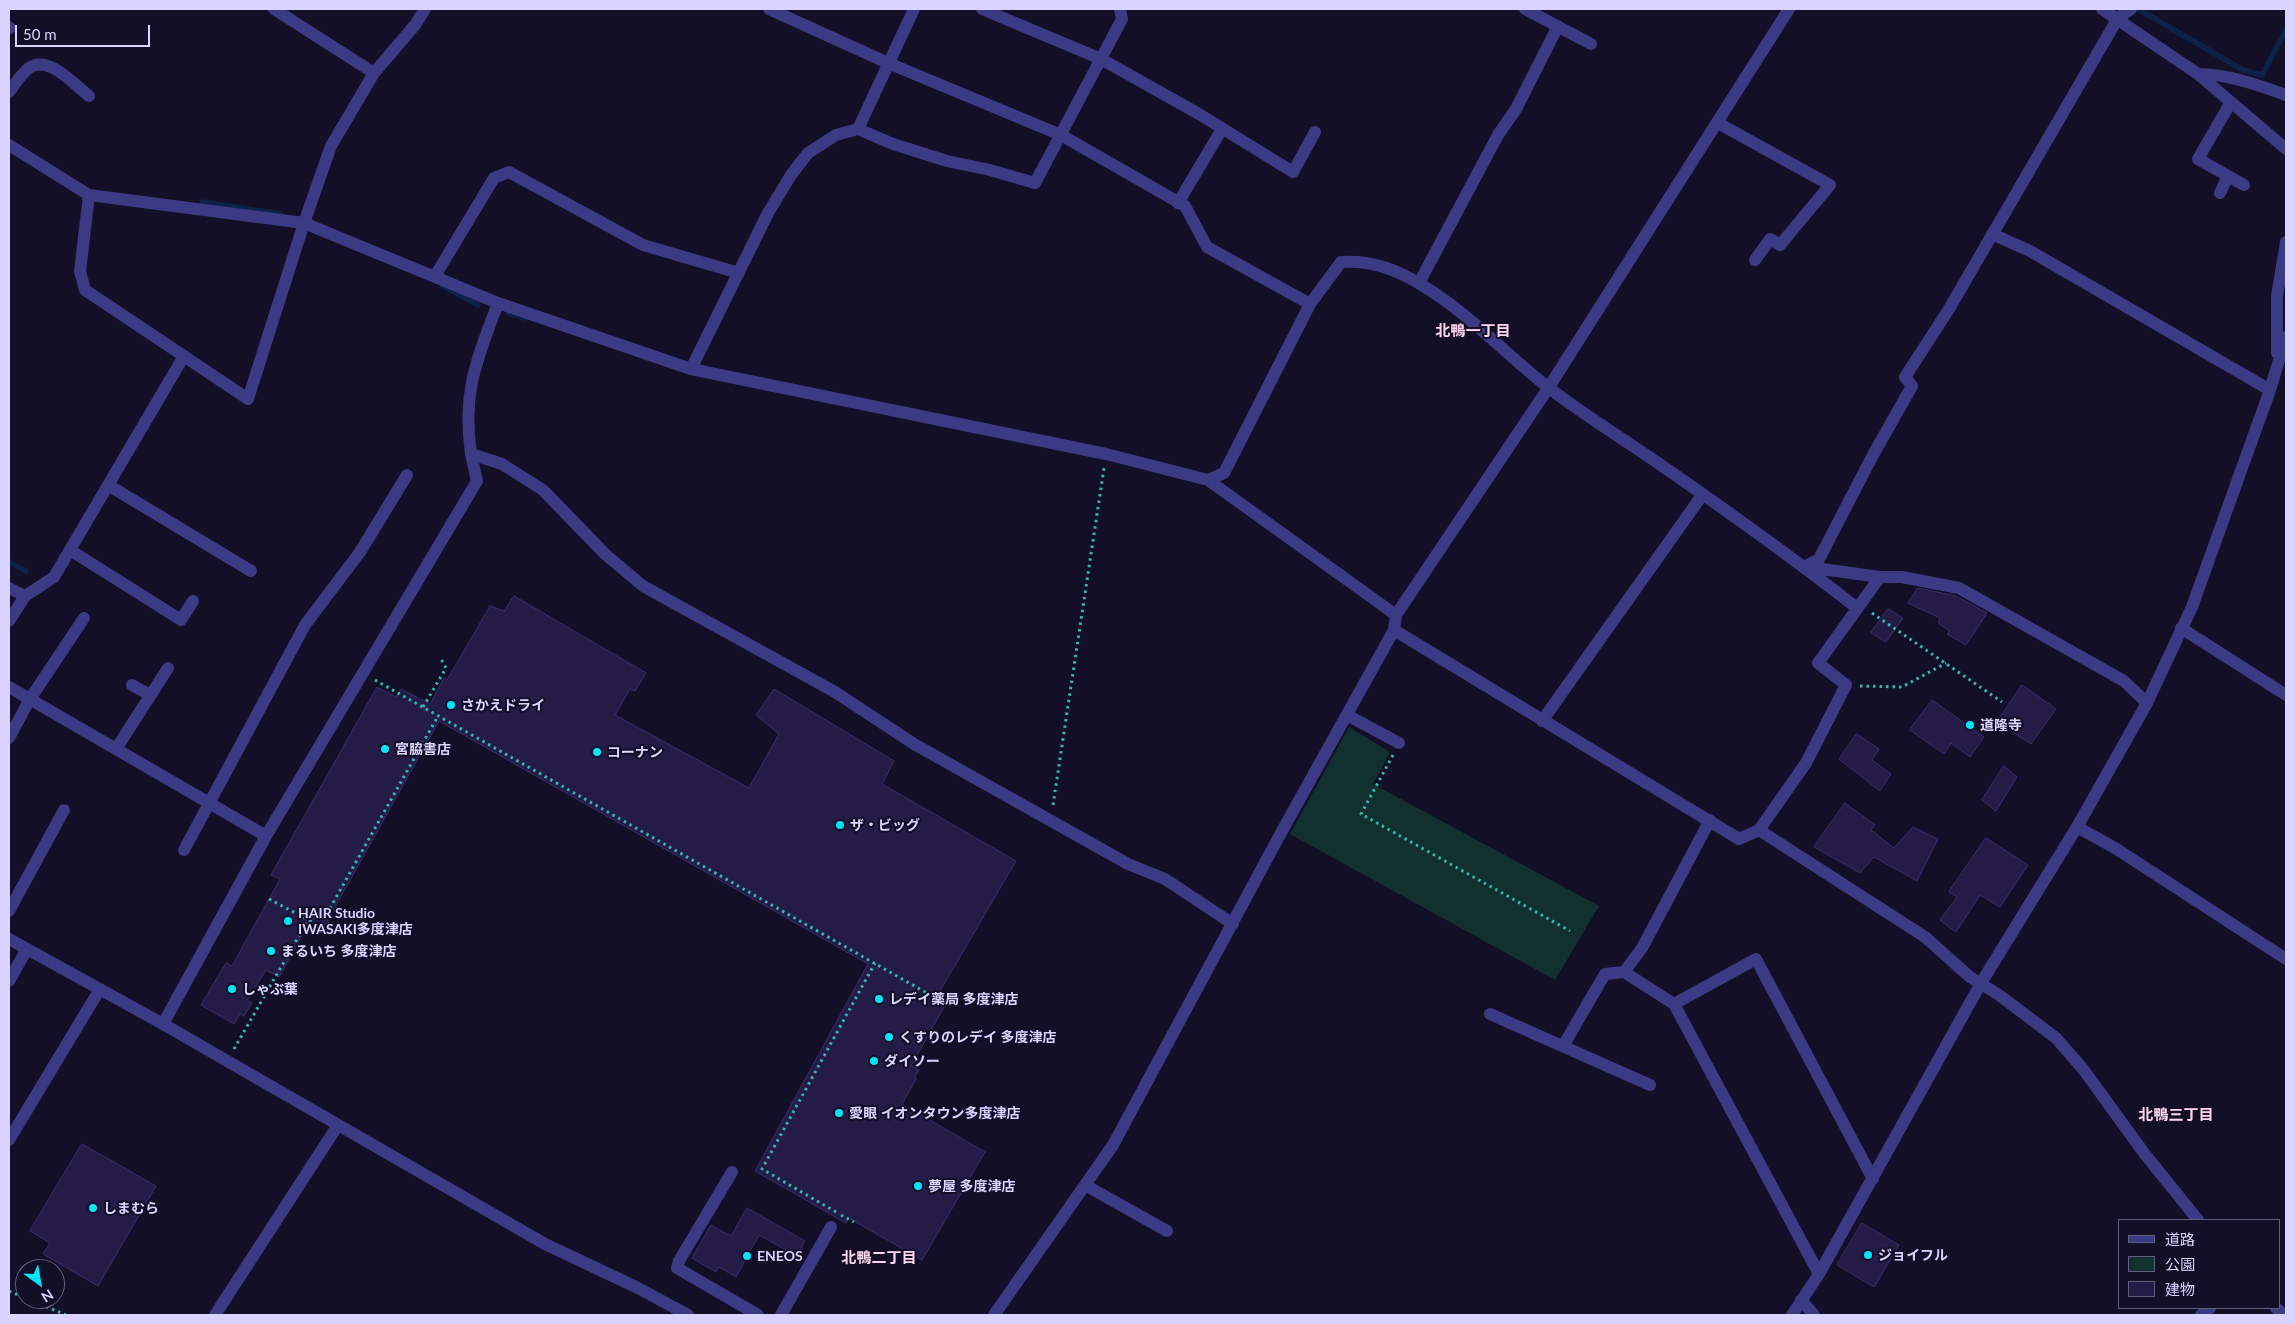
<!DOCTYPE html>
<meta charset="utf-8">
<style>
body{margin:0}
#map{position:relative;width:2295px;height:1324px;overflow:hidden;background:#130f26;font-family:Lato,"Noto Sans JP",sans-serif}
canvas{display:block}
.frame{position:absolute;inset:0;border:10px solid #d9d4ff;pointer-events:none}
.legend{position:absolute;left:2118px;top:1219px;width:162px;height:90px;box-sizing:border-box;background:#130f26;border:1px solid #625e7d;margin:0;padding:6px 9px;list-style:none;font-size:15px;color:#d9d4ff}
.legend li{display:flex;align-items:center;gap:10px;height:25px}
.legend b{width:25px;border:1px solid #625e7d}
.north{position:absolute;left:15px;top:1259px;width:50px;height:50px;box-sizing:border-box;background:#130f26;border:1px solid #625e7d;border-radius:50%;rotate:148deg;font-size:14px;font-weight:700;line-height:20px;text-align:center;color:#d9d4ff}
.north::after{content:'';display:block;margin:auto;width:18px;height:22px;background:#00e5ff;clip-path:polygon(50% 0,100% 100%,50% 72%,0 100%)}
.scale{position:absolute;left:15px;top:25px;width:135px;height:22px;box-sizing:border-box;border:2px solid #d9d4ff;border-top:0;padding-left:6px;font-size:15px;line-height:18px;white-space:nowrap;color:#d9d4ff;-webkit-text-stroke:4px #130f26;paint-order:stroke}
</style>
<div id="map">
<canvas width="2295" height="1324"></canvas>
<div class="frame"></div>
<ul class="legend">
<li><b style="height:6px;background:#3d3a85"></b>道路</li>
<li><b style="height:14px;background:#12302f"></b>公園</li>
<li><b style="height:14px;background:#241b47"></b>建物</li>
</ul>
<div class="north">N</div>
<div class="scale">50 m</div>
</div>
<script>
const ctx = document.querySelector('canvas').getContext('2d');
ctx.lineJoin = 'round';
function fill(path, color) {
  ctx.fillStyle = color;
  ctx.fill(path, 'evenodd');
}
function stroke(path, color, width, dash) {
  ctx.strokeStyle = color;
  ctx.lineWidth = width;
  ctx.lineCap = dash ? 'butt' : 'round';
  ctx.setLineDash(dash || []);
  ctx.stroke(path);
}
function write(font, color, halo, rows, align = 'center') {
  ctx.font = font + ' Lato,"Noto Sans JP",sans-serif';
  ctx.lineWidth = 4;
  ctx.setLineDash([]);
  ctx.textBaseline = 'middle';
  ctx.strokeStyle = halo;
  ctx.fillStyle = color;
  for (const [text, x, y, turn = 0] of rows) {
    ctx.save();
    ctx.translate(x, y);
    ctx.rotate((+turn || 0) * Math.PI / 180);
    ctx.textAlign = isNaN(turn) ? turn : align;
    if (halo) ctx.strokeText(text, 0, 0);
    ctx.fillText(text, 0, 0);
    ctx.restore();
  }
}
fill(new Path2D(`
 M 1349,727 L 1390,752 L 1373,784 L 1599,906 L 1555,980 L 1290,834 Z`), '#12302f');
stroke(new Path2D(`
 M 2138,9 L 2243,70 L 2262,75 L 2286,30
 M 202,202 L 281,214
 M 443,286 L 478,305
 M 508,313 L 525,318
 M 9,562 L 26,571`), '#0c2248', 5.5);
const building = new Path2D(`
 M 1918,588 L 1956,596 L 1987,613 L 1966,645 L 1947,634 L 1950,631 L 1938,623 L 1940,618 L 1908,603 Z
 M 514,596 L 646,673 L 635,691 L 630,689 L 615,715 L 749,788 L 779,734 L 756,715 L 774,689 L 894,761 L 882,784 L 1016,861 L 940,991 L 946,1003 L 911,1066 L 919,1070 L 915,1076 L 916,1079 L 902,1104 L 985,1152 L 922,1260 L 849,1218 L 846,1223 L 755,1171 L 868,964 L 439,721 L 321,932 L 308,925 L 279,977 L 266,970 L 247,1000 L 252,1003 L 244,1016 L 240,1014 L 234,1024 L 201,1005 L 226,963 L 232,966 L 280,879 L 271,875 L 377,687 L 396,697 L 401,689 L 430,704 L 444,678 L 447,680 L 490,606 L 504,611 Z
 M 1888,609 L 1903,618 L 1886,642 L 1871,633 Z
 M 2022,685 L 2056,709 L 2031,744 L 1997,722 Z
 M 1932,700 L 1984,737 L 1970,757 L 1951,743 L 1944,754 L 1910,730 Z
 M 1857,734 L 1879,749 L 1872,760 L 1891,774 L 1880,791 L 1839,759 Z
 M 2004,766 L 2017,777 L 1996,811 L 1982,800 Z
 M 1845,803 L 1875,825 L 1871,830 L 1894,848 L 1913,827 L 1938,839 L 1917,881 L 1874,857 L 1860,873 L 1814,847 Z
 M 1986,838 L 2028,865 L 2000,907 L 1980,895 L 1956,932 L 1940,920 L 1957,897 L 1949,892 Z
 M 82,1144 L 156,1186 L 98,1286 L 43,1254 L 50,1243 L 30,1231 Z
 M 747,1208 L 805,1241 L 797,1256 L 759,1235 L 736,1277 L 719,1267 L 716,1272 L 692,1258 L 711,1225 L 731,1236 Z
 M 1862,1223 L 1899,1245 L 1874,1287 L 1837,1265 Z`);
fill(building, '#241b47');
stroke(building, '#3b2d73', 1);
stroke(new Path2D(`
 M 1872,613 L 2002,702
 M 375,680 L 948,1005
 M 1860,686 L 1902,687 L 1946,663
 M 423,707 L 446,668 L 441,659
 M 1393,755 L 1361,814 L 1570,931
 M 1053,805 L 1104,468
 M 269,899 L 320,926 L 438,716
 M 234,1049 L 308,920
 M 836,1212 L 762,1169 L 875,963
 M 841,1215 L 854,1222
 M 9,1291 L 25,1298
 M 28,1299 L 66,1315`), '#2fb8b0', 3, [2.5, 4]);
stroke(new Path2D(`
 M 274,9 L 374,73
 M 769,9 L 888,63 L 1061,135 L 1185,206 L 1207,247 L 1310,304
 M 982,9 L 1101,59 L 1199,114 L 1293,172 L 1315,132
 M 1525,9 L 1591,44
 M 2102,9 L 2198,74 L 2286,149
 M 9,27 L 10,28
 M 2198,74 C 2228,74 2258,85 2286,95
 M 9,92 C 15,84 21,74 29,68 C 48,54 75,85 89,96
 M 2231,102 L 2198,159 L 2244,185
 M 1718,123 L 1830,185 L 1780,245 L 1770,239 L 1755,260
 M 858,129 L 893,144 L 947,161 L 990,170 L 1035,183 L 1122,19 L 1120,9
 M 9,145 L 89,195 L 304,223 L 498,303 L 691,369 L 1106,454 L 1208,480 L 1396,615
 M 2220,193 L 2228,176
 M 89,195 L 80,271 L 85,290 L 248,399 L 304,223 L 331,146 L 374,73 L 415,25 L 425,9
 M 1178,203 L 1222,129
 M 1992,234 L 2030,251 L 2270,390
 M 435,276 L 494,178 L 509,172 L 643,245 L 739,273
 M 1419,283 L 1498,135 L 1516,109 L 1558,26
 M 498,303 C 477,360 462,391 471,454 L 502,464 L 543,490 L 605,554 L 643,586 L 835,692 L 914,744 L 1128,864 L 1165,879 L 1233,924
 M 2277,353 L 2277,296 L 2286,242
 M 691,369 L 768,213 L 791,175 L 808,153 L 836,135 L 858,129 L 914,9
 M 1208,480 L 1224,473 L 1310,304 L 1341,262 C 1368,260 1396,269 1420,284 C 1468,312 1505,354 1549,388 C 1584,415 1622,438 1658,463 C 1726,510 1792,557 1857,608
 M 108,485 L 251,571
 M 70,550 L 181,620 L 193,601
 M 1804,567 L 1819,559 L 1873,455 L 1912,386 L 1905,377 L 1949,309 L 2118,18 L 2131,9
 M 1807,567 L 1880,577 L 1902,577 L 1959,588 L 2124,681 L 2147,703
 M 9,588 L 25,596
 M 9,621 L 25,596 L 54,577 L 184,356
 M 2181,628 L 2286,695
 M 1394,630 L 1739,839 L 1759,830 L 1806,763 L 1846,685 L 1818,663 L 1880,577
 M 132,685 L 150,695
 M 9,687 L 266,836
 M 1347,715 L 1399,743
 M 1542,721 L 1703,494
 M 9,738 L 30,699 L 84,618
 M 116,749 L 168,668
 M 2077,827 L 2115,848 L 2286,959
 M 1759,830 L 1925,937 L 1970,977 L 1999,995 L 2056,1038 L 2083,1069 L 2144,1153 L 2198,1220
 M 184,850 L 305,625 L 360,552 L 407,475
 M 9,911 L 64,810
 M 9,939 L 163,1024 L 545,1244 L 638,1288 L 688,1315
 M 1624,972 L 1674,1004 L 1819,1274
 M 9,981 L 27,949
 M 1674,1004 L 1756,959 L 1873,1179
 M 1490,1014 L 1650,1085
 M 163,1024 L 266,836 L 477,481 L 471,454
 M 1563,1046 L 1605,974 L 1624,972 L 1642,948 L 1710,820
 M 9,1140 L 100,989
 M 732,1172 L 679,1261 L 677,1268 L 758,1315
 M 1085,1185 L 1167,1231
 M 1801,1300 L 1814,1315
 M 2276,1308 L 2284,1315
 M 215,1315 L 338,1125
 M 781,1315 L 831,1227
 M 994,1315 L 1113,1145 L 1282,831 L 1394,630 L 1396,615 L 1549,387 L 1789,9
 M 1792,1315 L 1819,1274 L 1981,983 L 2077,827 L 2147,703 L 2192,607 L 2270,390 L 2286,337
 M 2201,1315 L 2210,1308`), '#3d3a85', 12);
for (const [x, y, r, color] of [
 [451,705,5,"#00e5ff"],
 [1970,725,5,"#00e5ff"],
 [385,749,5,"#00e5ff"],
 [597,752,5,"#00e5ff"],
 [840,825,5,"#00e5ff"],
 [288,921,5,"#00e5ff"],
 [271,951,5,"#00e5ff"],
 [232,989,5,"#00e5ff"],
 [879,999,5,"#00e5ff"],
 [889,1037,5,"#00e5ff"],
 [874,1061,5,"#00e5ff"],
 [839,1113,5,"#00e5ff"],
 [918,1186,5,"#00e5ff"],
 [93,1208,5,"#00e5ff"],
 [1868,1255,5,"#00e5ff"],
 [747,1256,5,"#00e5ff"]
]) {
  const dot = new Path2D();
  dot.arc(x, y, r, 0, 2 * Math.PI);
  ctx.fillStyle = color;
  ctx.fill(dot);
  stroke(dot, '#130f26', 2);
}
write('bold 14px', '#d9d4ff', '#130f26', [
 ["さかえドライ",461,705],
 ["道隆寺",1980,725],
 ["宮脇書店",395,749],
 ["コーナン",607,752],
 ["ザ・ビッグ",850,825],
 ["HAIR Studio",298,913],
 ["IWASAKI多度津店",298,929],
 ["まるいち 多度津店",281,951],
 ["しゃぶ葉",242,989],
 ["レデイ薬局 多度津店",889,999],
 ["くすりのレデイ 多度津店",899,1037],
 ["ダイソー",884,1061],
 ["愛眼 イオンタウン多度津店",849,1113],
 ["夢屋 多度津店",928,1186],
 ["しまむら",103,1208],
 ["ジョイフル",1878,1255],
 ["ENEOS",757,1256]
], 'left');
write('bold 15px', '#ffd6f0', '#130f26', [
 ["北鴨一丁目",1473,331],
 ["北鴨三丁目",2176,1115],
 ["北鴨二丁目",879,1258]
]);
</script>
